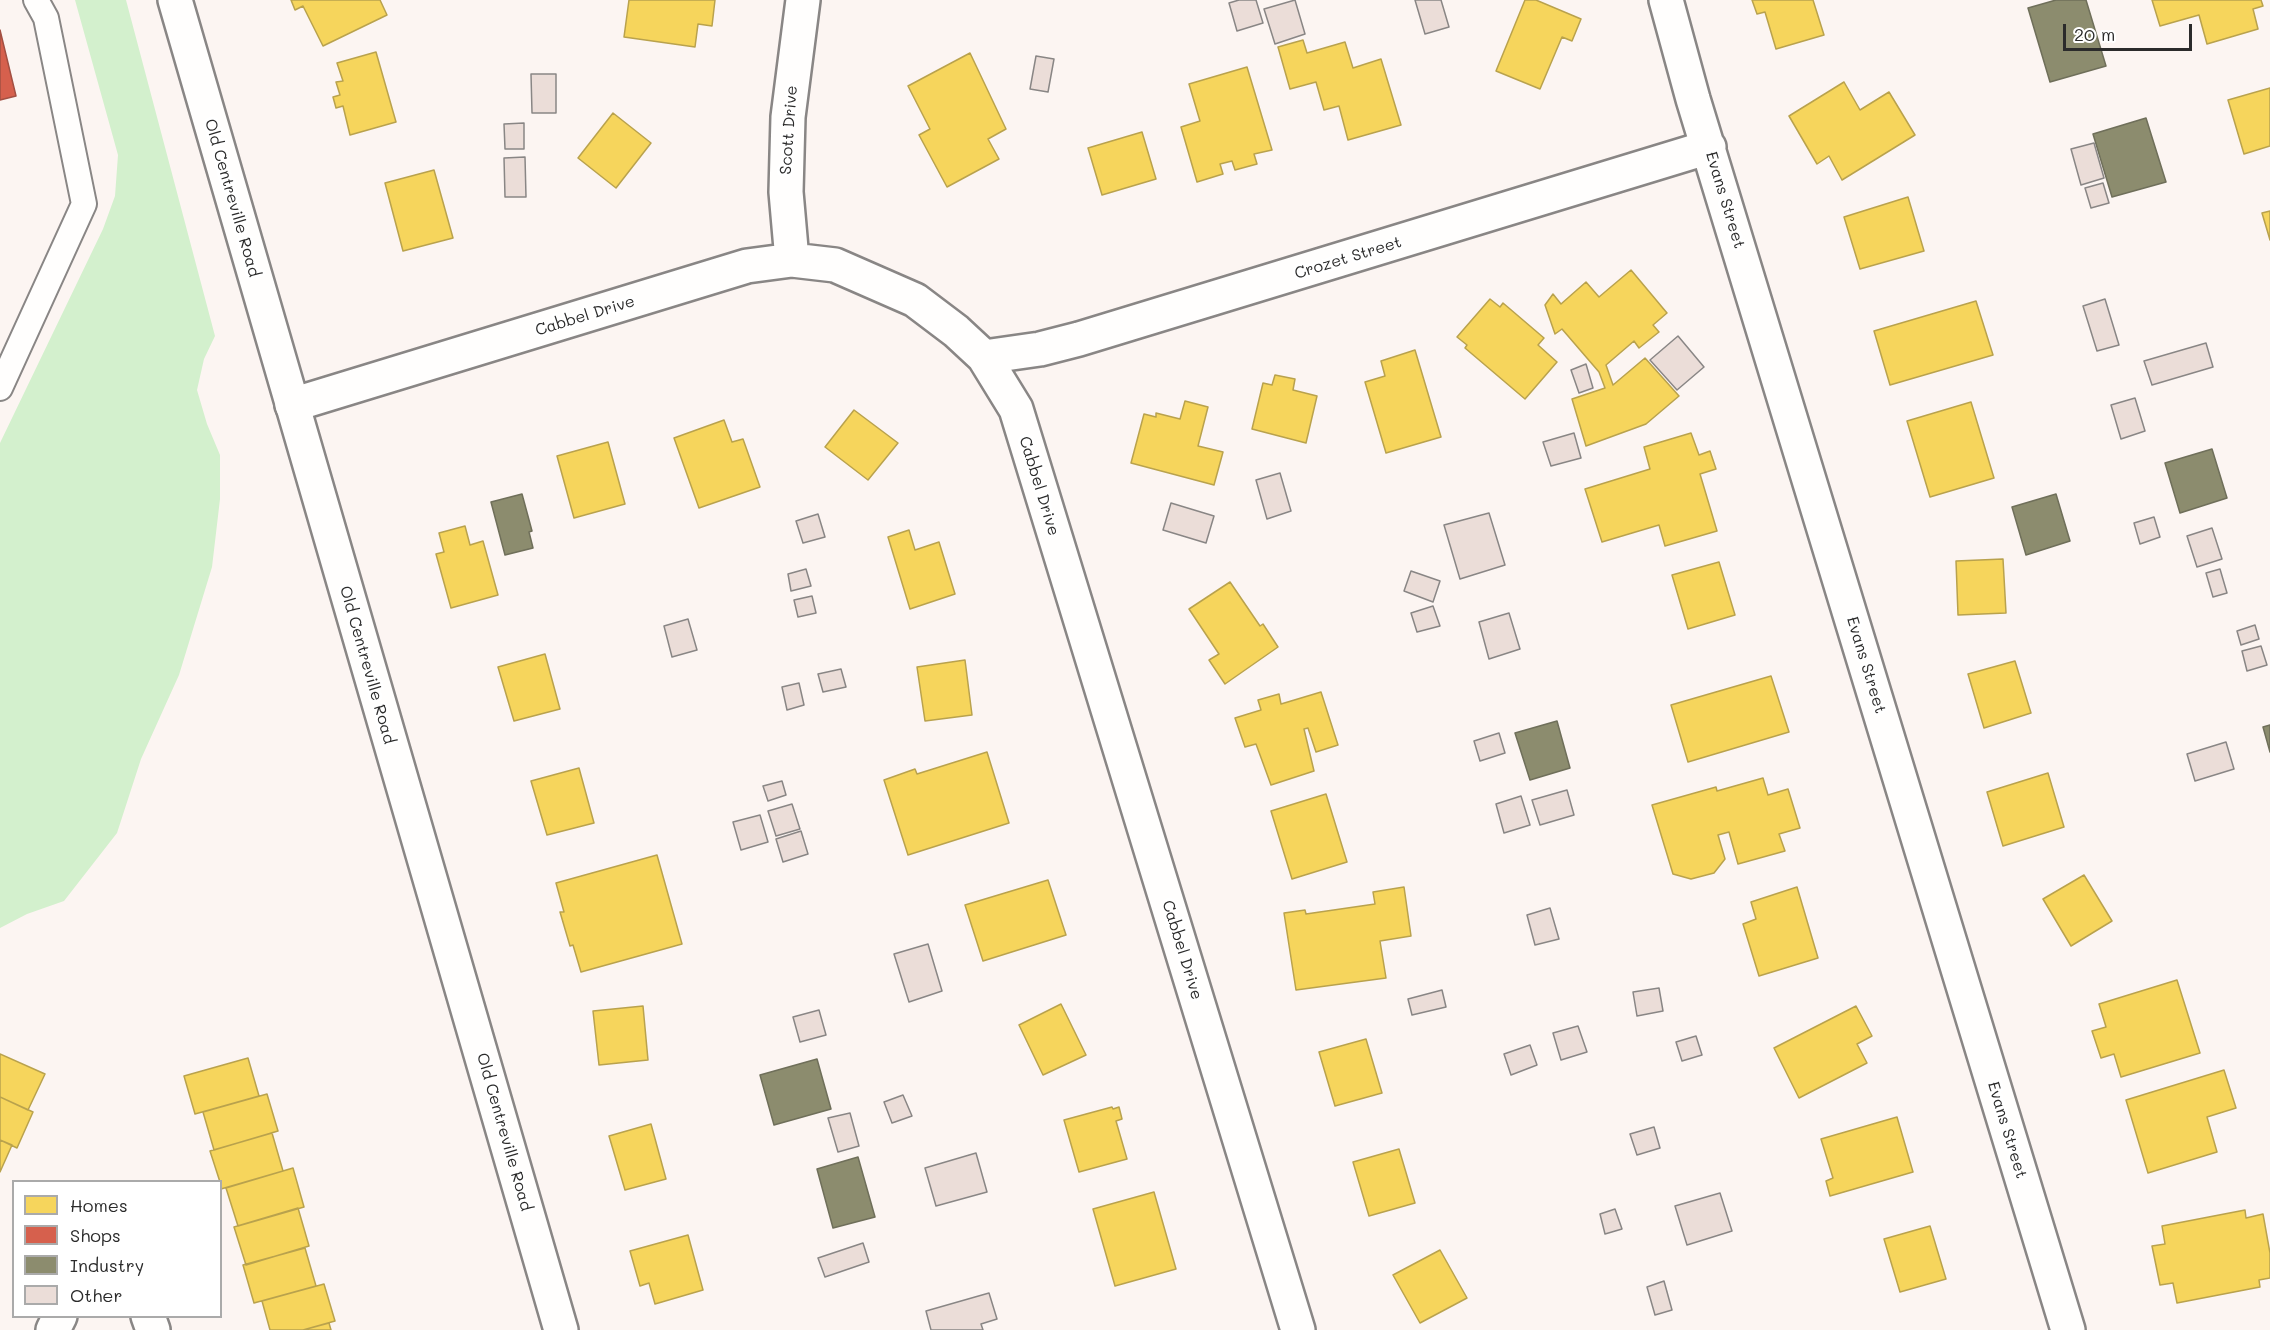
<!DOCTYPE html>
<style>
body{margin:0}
#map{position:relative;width:2270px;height:1330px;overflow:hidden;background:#fcf5f2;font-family:Mali,sans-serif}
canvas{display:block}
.legend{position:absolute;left:12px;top:1180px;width:210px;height:138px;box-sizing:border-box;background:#fff;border:2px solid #aaa;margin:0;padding:8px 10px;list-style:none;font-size:18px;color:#2b2b2b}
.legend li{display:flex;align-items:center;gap:12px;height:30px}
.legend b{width:30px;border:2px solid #aaa}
.scale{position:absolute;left:2063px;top:24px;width:129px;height:27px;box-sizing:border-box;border:3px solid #2b2b2b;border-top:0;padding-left:8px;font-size:18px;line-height:21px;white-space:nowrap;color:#2b2b2b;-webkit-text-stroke:4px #fff;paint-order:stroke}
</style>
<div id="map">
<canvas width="2270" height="1330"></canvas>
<ul class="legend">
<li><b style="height:16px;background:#f6d55c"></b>Homes</li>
<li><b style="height:16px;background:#d6604d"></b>Shops</li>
<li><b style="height:16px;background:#8c8c6e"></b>Industry</li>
<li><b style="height:16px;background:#ebddd8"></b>Other</li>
</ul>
<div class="scale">20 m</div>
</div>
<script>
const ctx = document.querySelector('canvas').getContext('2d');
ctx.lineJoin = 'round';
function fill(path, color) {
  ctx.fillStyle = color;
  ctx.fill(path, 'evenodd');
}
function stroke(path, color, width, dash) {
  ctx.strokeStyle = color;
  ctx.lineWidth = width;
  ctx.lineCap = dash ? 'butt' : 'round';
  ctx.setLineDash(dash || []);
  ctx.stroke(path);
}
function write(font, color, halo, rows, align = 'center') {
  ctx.font = font + ' Mali,sans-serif';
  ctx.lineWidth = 6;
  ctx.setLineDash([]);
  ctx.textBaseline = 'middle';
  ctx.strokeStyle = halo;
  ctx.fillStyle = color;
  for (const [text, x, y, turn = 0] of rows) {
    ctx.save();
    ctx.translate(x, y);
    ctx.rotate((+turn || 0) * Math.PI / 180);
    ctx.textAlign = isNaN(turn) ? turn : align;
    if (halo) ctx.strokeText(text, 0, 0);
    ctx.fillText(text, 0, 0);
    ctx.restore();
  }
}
fill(new Path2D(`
 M 75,0 L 126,0 L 215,336 L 204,359 L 197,390 L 207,424 L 220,455 L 220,499 L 212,567 L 179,675 L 141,759 L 117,833 L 64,901 L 27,914 L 0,928 L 0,443 L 103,229 L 115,196 L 118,155 Z`), '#d3f0cd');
const homes = new Path2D(`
 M 291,0 L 380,0 L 387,15 L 323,46 L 303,6 L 295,10 Z
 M 629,0 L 715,0 L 712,26 L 698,24 L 695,47 L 624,37 Z
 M 1525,0 L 1536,0 L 1581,19 L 1572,41 L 1562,37 L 1540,89 L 1496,71 Z
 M 1752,0 L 1813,0 L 1824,35 L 1776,49 L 1765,12 L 1757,14 Z
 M 2152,0 L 2261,0 L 2263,6 L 2253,9 L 2258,29 L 2207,44 L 2199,15 L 2160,26 Z
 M 1303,40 L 1307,53 L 1345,42 L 1353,68 L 1381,59 L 1401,125 L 1348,140 L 1339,106 L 1324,110 L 1316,82 L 1290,89 L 1278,47 Z
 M 376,52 L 396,122 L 350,135 L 343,106 L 336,108 L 333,97 L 340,95 L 336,82 L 343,81 L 337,63 Z
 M 970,53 L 1006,129 L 988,139 L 999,159 L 947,187 L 919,135 L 930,129 L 908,86 Z
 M 1247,67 L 1272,150 L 1254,154 L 1257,164 L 1235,170 L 1232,161 L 1220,164 L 1223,174 L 1197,182 L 1181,127 L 1200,121 L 1189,84 Z
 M 1844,82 L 1860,110 L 1889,92 L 1915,135 L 1842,180 L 1829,156 L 1817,164 L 1789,116 Z
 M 2270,88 L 2270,146 L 2244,154 L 2228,100 Z
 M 613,113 L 651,143 L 616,188 L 578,158 Z
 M 1142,132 L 1156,179 L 1102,195 L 1088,148 Z
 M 434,170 L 453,238 L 403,251 L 385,183 Z
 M 1908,197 L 1924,251 L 1860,269 L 1844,217 Z
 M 2270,211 L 2270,240 L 2262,213 Z
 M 1631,270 L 1667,313 L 1653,325 L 1659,332 L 1639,348 L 1634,341 L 1606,365 L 1613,385 L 1645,358 L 1679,396 L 1646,424 L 1586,446 L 1572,399 L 1605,388 L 1599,372 L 1562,329 L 1555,334 L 1545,305 L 1553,294 L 1561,304 L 1586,282 L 1599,297 Z
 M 1490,299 L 1500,307 L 1503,303 L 1544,338 L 1538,345 L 1557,362 L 1525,399 L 1465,348 L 1467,345 L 1457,337 Z
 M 1976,301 L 1993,355 L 1890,385 L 1874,331 Z
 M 1415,350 L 1441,437 L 1386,453 L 1365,382 L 1385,376 L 1381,361 Z
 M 1275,375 L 1295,379 L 1293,390 L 1317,396 L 1306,443 L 1252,429 L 1263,383 L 1272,385 Z
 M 1185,401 L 1208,407 L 1198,446 L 1223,452 L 1214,485 L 1131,463 L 1144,414 L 1156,417 L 1156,413 L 1180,419 Z
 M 1971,402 L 1994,478 L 1930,497 L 1907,421 Z
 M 854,410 L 898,443 L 868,480 L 825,447 Z
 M 724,420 L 732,442 L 743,439 L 760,487 L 699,508 L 674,438 Z
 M 1691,433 L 1699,455 L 1710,451 L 1716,469 L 1700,474 L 1717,531 L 1665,546 L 1659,525 L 1602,542 L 1585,489 L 1650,469 L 1644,447 Z
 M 608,442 L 625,504 L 574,518 L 557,456 Z
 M 465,526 L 470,545 L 483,541 L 498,595 L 451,608 L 436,554 L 444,552 L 439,533 Z
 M 909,530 L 915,550 L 939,542 L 955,594 L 910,609 L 888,537 Z
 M 2003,559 L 2006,613 L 1958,615 L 1956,561 Z
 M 1719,562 L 1735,615 L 1688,629 L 1672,575 Z
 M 1230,582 L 1260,626 L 1263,624 L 1278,647 L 1225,684 L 1209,660 L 1219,654 L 1189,609 Z
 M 545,654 L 560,709 L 514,721 L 498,667 Z
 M 965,660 L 972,715 L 925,721 L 917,667 Z
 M 2015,661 L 2031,713 L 1984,728 L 1968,674 Z
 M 1771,676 L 1789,732 L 1688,762 L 1671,705 Z
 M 1321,692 L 1338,745 L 1316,752 L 1308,728 L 1304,729 L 1314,771 L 1271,785 L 1256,744 L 1245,747 L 1235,718 L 1261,710 L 1258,700 L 1279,694 L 1281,704 Z
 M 987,752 L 1009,823 L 908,855 L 884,780 L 915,769 L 917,774 Z
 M 579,768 L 594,823 L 547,835 L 531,781 Z
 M 2048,773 L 2064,827 L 2003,846 L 1987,792 Z
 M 1763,778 L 1768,795 L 1788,789 L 1800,828 L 1779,834 L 1785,851 L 1738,864 L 1729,832 L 1718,835 L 1725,859 L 1714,873 L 1691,879 L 1673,874 L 1652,805 L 1716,787 L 1717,791 Z
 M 1326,794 L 1347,862 L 1292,879 L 1271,811 Z
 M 657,855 L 682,944 L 581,972 L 573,945 L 570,946 L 560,912 L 564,912 L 556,883 Z
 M 2084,875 L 2112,921 L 2071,946 L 2043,899 Z
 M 1048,880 L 1066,935 L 983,961 L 965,905 Z
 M 1404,887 L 1411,936 L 1380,941 L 1386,978 L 1296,990 L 1284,913 L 1305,910 L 1306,914 L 1375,904 L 1373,892 Z
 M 1797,887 L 1818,958 L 1759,976 L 1743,924 L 1756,919 L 1751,902 Z
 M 2177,980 L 2200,1053 L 2121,1077 L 2114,1054 L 2101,1058 L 2092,1031 L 2106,1027 L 2099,1004 Z
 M 1061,1004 L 1086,1055 L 1043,1075 L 1019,1025 Z
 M 643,1006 L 648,1060 L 599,1065 L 593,1011 Z
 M 1856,1006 L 1872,1036 L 1857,1044 L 1867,1063 L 1799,1098 L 1774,1048 Z
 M 1366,1039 L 1382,1093 L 1335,1106 L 1319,1052 Z
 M 0,1054 L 45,1074 L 28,1110 L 0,1097 Z
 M 248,1058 L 259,1096 L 195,1114 L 184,1076 Z
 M 2224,1070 L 2236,1108 L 2207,1117 L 2217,1152 L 2148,1173 L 2126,1100 Z
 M 267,1094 L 278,1131 L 214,1150 L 203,1112 Z
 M 0,1097 L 33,1112 L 17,1148 L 0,1140 Z
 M 1112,1107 L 1113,1109 L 1119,1107 L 1122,1119 L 1116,1121 L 1127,1159 L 1079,1172 L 1064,1120 Z
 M 1897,1117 L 1913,1172 L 1830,1196 L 1826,1181 L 1833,1178 L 1821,1139 Z
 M 651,1124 L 666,1179 L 625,1190 L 609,1136 Z
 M 272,1133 L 283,1171 L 221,1189 L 220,1182 L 210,1151 Z
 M 0,1140 L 12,1145 L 0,1172 Z
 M 1399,1149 L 1415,1203 L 1369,1216 L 1353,1162 Z
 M 293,1168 L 304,1207 L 238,1226 L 226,1188 Z
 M 1154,1192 L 1176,1269 L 1115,1286 L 1093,1209 Z
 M 298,1208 L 309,1246 L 246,1265 L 234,1227 Z
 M 2245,1210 L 2246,1218 L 2263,1214 L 2270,1253 L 2270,1278 L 2259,1280 L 2260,1287 L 2177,1303 L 2173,1283 L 2160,1285 L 2152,1246 L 2165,1244 L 2162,1226 Z
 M 1930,1226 L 1946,1279 L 1900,1292 L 1884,1239 Z
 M 688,1235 L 703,1290 L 655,1304 L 649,1283 L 640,1286 L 630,1251 Z
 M 305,1248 L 316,1286 L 254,1303 L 243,1265 Z
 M 1440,1250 L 1467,1298 L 1420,1323 L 1393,1275 Z
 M 324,1284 L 335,1321 L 303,1330 L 270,1330 L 262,1301 Z
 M 329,1323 L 331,1330 L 303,1330 Z`);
fill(homes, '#f6d55c');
stroke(homes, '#b9a24d', 1.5);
const shops = new Path2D(`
 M 0,30 L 16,96 L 0,100 Z`);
fill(shops, '#d6604d');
stroke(shops, '#a35043', 1.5);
const industry = new Path2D(`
 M 2056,0 L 2086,0 L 2106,66 L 2050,82 L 2028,8 Z
 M 2146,118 L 2166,182 L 2112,197 L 2093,134 Z
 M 2212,449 L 2227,498 L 2180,513 L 2165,463 Z
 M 522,494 L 532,531 L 529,532 L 533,548 L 505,555 L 491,502 Z
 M 2056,494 L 2070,541 L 2026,555 L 2012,507 Z
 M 1557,721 L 1570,768 L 1530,780 L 1515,733 Z
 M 2270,725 L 2270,752 L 2263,727 Z
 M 817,1059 L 831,1109 L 774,1125 L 760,1075 Z
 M 858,1157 L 875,1217 L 833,1228 L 817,1169 Z`);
fill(industry, '#8c8c6e');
stroke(industry, '#6f6f5a', 1.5);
const building = new Path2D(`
 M 1239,0 L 1256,0 L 1263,23 L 1237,31 L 1229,3 Z
 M 1295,0 L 1305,34 L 1275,44 L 1264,9 Z
 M 1415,0 L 1441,0 L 1449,27 L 1425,34 Z
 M 1036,56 L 1054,59 L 1048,92 L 1030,89 Z
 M 531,74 L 556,74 L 556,113 L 532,113 Z
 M 524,123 L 524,149 L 505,149 L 504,124 Z
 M 2094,143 L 2104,178 L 2081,185 L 2071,149 Z
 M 525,157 L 526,197 L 505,197 L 504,158 Z
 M 2103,183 L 2109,203 L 2091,208 L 2085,188 Z
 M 2105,299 L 2119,345 L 2097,351 L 2083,306 Z
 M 1678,336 L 1704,367 L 1677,390 L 1650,360 Z
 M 2206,343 L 2213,367 L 2152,385 L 2144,361 Z
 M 1586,364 L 1593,388 L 1579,393 L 1571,370 Z
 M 2135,398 L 2145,431 L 2121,439 L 2111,405 Z
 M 1574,433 L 1581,458 L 1551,466 L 1543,442 Z
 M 1280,473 L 1291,511 L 1267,519 L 1256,480 Z
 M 1171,503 L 1214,516 L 1206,543 L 1163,530 Z
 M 1489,513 L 1505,565 L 1460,579 L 1444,525 Z
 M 818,514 L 825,537 L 803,543 L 796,521 Z
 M 2154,517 L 2160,537 L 2140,544 L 2134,523 Z
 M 2212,528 L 2222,559 L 2197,567 L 2187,536 Z
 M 806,569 L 811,586 L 791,591 L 788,574 Z
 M 2220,569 L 2227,593 L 2213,597 L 2206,573 Z
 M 1411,571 L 1440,581 L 1433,602 L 1404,591 Z
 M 812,596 L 816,613 L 798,617 L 794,600 Z
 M 1433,606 L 1440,626 L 1417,632 L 1411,613 Z
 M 1509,613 L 1520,649 L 1489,659 L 1479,622 Z
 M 688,619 L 697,650 L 672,657 L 664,626 Z
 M 2255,625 L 2259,639 L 2241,645 L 2237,631 Z
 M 2261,646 L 2267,665 L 2247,671 L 2242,651 Z
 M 841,669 L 846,687 L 823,692 L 818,674 Z
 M 799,683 L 804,705 L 787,710 L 782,687 Z
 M 1499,733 L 1505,753 L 1480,761 L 1474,741 Z
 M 2226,742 L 2234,769 L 2195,781 L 2187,754 Z
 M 782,781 L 786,795 L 768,801 L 763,786 Z
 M 1567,790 L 1574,815 L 1540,825 L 1532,800 Z
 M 1521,796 L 1530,825 L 1504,833 L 1496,804 Z
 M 792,804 L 800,829 L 776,836 L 768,811 Z
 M 760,815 L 768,842 L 741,850 L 733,822 Z
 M 801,831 L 808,854 L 783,862 L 776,839 Z
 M 1550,908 L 1559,939 L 1535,945 L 1527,915 Z
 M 928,944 L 942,991 L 909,1002 L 894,954 Z
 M 1659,988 L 1663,1011 L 1637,1016 L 1633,992 Z
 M 1442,990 L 1446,1007 L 1412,1015 L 1408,999 Z
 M 819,1010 L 826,1035 L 800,1042 L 793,1017 Z
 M 1578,1026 L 1587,1052 L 1561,1060 L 1553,1033 Z
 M 1696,1036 L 1702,1055 L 1682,1061 L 1676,1042 Z
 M 1530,1045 L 1537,1065 L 1511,1075 L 1504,1054 Z
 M 903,1095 L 912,1116 L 892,1123 L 884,1102 Z
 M 850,1113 L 859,1146 L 838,1152 L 828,1118 Z
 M 1654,1127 L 1660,1148 L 1637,1155 L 1630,1134 Z
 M 976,1153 L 987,1192 L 936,1206 L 925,1168 Z
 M 1720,1193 L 1732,1231 L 1687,1245 L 1675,1206 Z
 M 1615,1209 L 1622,1229 L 1605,1234 L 1600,1214 Z
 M 863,1243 L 869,1262 L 825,1277 L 818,1258 Z
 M 1664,1281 L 1672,1310 L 1655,1315 L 1647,1287 Z
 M 989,1293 L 997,1319 L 981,1324 L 983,1330 L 931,1330 L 926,1311 Z`);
fill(building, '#ebddd8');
stroke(building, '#898685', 1.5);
const service = new Path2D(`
 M 0,388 L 84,204 L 46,18 L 36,0`);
const minor = new Path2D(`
 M 1666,0 L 1693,99 L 2068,1330
 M 792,260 L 786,192 L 788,117 L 803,0
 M 984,357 L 1040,349 L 1079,339 L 1709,147
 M 292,405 L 747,266 L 792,260 L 835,265 L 915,300 L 956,331 L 984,357 L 1016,409 L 1298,1330
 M 148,1316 L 153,1330
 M 53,1330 L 60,1316`);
const tertiary = new Path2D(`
 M 175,0 L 561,1330`);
stroke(service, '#898685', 28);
stroke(minor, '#898685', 38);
stroke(tertiary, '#898685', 38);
stroke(service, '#fffefd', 24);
stroke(minor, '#fffefd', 33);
stroke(tertiary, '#fffefd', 33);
write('16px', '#2b2b2b', '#fff', [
 ["Scott Drive",789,130,-86],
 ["Old Centreville Road",232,198,74],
 ["Evans Street",1725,200,73],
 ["Crozet Street",1348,258,-17],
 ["Cabbel Drive",585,316,-17],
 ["Cabbel Drive",1039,486,73],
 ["Old Centreville Road",367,665,74],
 ["Evans Street",1866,665,73],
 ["Cabbel Drive",1182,950,73],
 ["Evans Street",2007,1130,73],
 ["Old Centreville Road",504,1132,74]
]);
</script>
